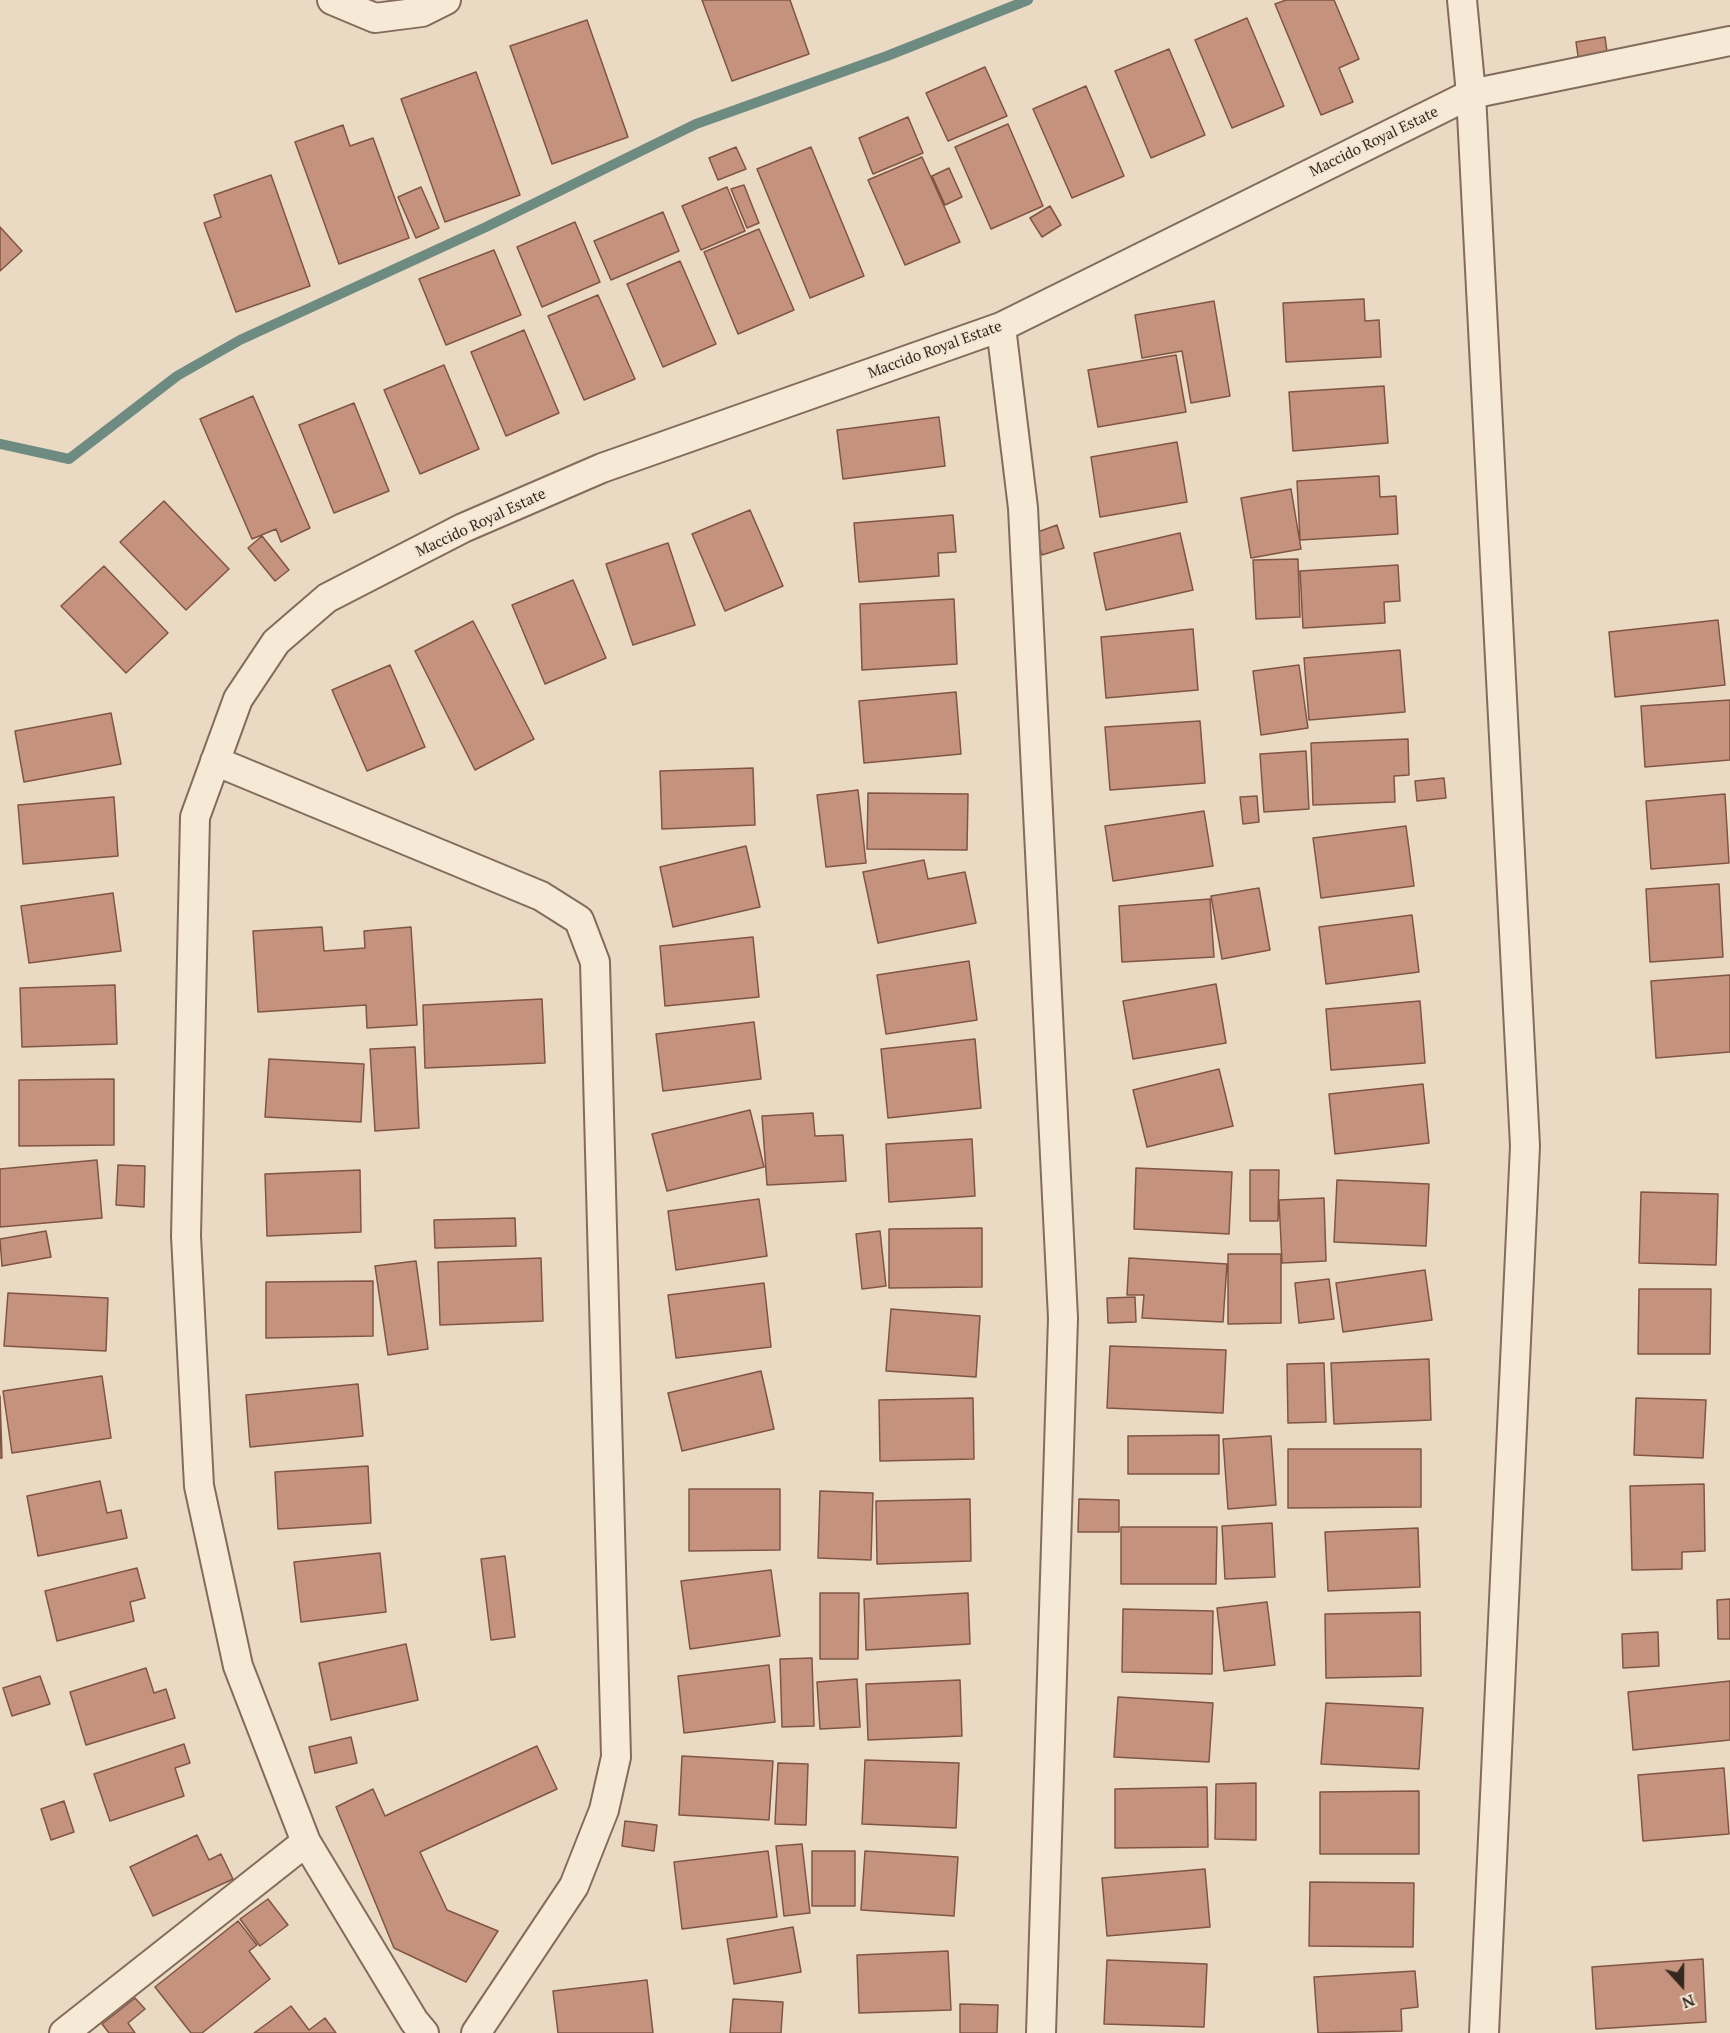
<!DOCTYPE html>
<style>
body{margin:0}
#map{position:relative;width:1730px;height:2033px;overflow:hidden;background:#eadac4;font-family:"PT Serif",serif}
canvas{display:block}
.north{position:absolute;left:1652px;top:1955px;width:60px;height:60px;-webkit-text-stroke:4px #f2e5d3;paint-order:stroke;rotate:159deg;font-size:16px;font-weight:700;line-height:24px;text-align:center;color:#34271f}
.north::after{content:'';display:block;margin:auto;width:21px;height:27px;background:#34271f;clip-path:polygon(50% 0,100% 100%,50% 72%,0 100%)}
</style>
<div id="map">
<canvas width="1730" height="2033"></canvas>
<div class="north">N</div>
</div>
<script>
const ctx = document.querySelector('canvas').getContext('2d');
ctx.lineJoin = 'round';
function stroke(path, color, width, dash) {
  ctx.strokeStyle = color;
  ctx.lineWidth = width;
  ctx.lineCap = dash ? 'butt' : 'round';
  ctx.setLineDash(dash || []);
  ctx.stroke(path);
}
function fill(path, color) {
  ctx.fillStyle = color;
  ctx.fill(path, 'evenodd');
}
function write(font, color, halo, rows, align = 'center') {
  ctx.font = font + ' "PT Serif",serif';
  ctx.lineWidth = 4.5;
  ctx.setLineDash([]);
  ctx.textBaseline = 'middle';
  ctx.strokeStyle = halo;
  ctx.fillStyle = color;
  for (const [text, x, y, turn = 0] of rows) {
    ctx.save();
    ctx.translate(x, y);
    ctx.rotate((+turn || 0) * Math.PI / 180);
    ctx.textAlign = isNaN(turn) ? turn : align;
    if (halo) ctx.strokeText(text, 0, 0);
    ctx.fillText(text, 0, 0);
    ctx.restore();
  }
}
stroke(new Path2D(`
 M 0,444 L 69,459 L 177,376 L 240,340 L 486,227 L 696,124 L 887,56 L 1028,0`), '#6d8b80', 10);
const building = new Path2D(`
 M 702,0 L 790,0 L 809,54 L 732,81 Z
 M 1286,0 L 1334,0 L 1359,59 L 1339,68 L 1353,102 L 1321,115 L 1275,4 Z
 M 1247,18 L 1284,106 L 1232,128 L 1195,40 Z
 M 587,20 L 628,137 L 552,164 L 510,46 Z
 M 1605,37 L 1608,59 L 1579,63 L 1576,42 Z
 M 1169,49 L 1205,135 L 1151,158 L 1115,71 Z
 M 985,67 L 1007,116 L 948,141 L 926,93 Z
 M 476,72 L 520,195 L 445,222 L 401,99 Z
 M 1086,86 L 1124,176 L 1072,198 L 1033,109 Z
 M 908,117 L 923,153 L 873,174 L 859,138 Z
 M 1008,124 L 1043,206 L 991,229 L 955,147 Z
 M 343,125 L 350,146 L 373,138 L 409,238 L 339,264 L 295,142 Z
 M 736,147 L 746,169 L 718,180 L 709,158 Z
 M 811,147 L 864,276 L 810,298 L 757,169 Z
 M 922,157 L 960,242 L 905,265 L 868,180 Z
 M 949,168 L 962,197 L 945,205 L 932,176 Z
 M 271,175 L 310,286 L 236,312 L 204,223 L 221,217 L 214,195 Z
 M 744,185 L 759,223 L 747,228 L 731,189 Z
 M 421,187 L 439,228 L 416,238 L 398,197 Z
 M 727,187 L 745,231 L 701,250 L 682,206 Z
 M 1050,206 L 1061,225 L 1042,237 L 1030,218 Z
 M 663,212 L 679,251 L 611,280 L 594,241 Z
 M 575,222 L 600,282 L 542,307 L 517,247 Z
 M 0,227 L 22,251 L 0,271 Z
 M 759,229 L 794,310 L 738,334 L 704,252 Z
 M 494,250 L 521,315 L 446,345 L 419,279 Z
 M 680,261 L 716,344 L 663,367 L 627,284 Z
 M 598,295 L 635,379 L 584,400 L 548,316 Z
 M 1364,299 L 1365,321 L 1379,320 L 1381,357 L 1286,362 L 1283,303 Z
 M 1214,301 L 1230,396 L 1191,403 L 1182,351 L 1142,358 L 1135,315 Z
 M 524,330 L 559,413 L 506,436 L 471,352 Z
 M 1176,355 L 1186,412 L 1098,427 L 1088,370 Z
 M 444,365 L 479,449 L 420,474 L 384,390 Z
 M 1384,386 L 1388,443 L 1293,451 L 1289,392 Z
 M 253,396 L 310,528 L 281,542 L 276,529 L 252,539 L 200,419 Z
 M 354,403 L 389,491 L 334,513 L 299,425 Z
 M 939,417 L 945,466 L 843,479 L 837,430 Z
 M 1177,442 L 1187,502 L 1100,517 L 1091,457 Z
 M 1379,476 L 1380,497 L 1396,496 L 1398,534 L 1300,540 L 1297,481 Z
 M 1291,489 L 1301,549 L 1251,558 L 1241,498 Z
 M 164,501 L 229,569 L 186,610 L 120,542 Z
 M 750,510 L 783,586 L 725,611 L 692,534 Z
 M 953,515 L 956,552 L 938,553 L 939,576 L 859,582 L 854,523 Z
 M 1057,525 L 1064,548 L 1042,555 L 1035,533 Z
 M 1180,533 L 1193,590 L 1106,610 L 1094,553 Z
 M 262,536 L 289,570 L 275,581 L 248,548 Z
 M 668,543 L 695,625 L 633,645 L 606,564 Z
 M 1298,559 L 1300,617 L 1256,619 L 1253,560 Z
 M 1398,565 L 1400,601 L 1384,602 L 1385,623 L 1303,628 L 1300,571 Z
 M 104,566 L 168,633 L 126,673 L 61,606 Z
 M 573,580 L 606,658 L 545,684 L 512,605 Z
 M 954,599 L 957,664 L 862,670 L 860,604 Z
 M 1718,620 L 1725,685 L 1615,697 L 1609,632 Z
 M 473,621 L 534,739 L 475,770 L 415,651 Z
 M 1193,629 L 1198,690 L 1106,698 L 1101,637 Z
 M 1400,650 L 1405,712 L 1309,720 L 1304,658 Z
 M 390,665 L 425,747 L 367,771 L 332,690 Z
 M 1299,665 L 1308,728 L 1261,735 L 1253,671 Z
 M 956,692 L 961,754 L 864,763 L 859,701 Z
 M 1730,700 L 1730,760 L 1645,767 L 1641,706 Z
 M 111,713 L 121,764 L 24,782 L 15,731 Z
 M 1200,721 L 1205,783 L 1110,790 L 1105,727 Z
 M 1408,739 L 1409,775 L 1394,776 L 1395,802 L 1313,805 L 1311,743 Z
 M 1306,751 L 1309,809 L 1264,812 L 1260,754 Z
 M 753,768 L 755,825 L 662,829 L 660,771 Z
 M 1444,778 L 1446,798 L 1417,801 L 1415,781 Z
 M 858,790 L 866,863 L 826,867 L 817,795 Z
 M 868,793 L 968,794 L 967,850 L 867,849 Z
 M 1725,794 L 1729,863 L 1651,869 L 1646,801 Z
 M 1257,796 L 1259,822 L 1243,824 L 1240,797 Z
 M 114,797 L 118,856 L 23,864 L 18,805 Z
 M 1204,811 L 1213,866 L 1113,881 L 1105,826 Z
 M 1406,826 L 1414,886 L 1321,898 L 1313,838 Z
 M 746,846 L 760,907 L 673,927 L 660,867 Z
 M 924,860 L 928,879 L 965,872 L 976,923 L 878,943 L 863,872 Z
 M 1719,884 L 1723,957 L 1650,962 L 1646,889 Z
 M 1259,888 L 1270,950 L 1222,959 L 1211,896 Z
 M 113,893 L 121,951 L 29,963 L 21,906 Z
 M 1210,899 L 1214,957 L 1122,962 L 1119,906 Z
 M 1412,915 L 1419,972 L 1326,984 L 1319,927 Z
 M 322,927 L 324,951 L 365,948 L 364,931 L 411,927 L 417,1025 L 367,1028 L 366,1005 L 258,1012 L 253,931 Z
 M 753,937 L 759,997 L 665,1006 L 660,946 Z
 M 969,961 L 977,1020 L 886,1034 L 877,975 Z
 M 1730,975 L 1730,1052 L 1656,1058 L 1651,981 Z
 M 1216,984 L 1226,1043 L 1133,1059 L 1123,1001 Z
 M 115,985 L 117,1044 L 22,1047 L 20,988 Z
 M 542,999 L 545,1063 L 425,1068 L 423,1005 Z
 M 1420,1001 L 1425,1063 L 1331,1070 L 1326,1009 Z
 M 754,1022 L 761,1079 L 663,1091 L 656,1034 Z
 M 975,1039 L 981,1108 L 888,1118 L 881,1049 Z
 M 415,1047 L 419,1128 L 375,1131 L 370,1049 Z
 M 269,1059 L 364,1064 L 361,1122 L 265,1117 Z
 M 1219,1069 L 1233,1126 L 1147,1147 L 1133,1090 Z
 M 114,1079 L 114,1145 L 19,1146 L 19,1080 Z
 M 1423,1084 L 1429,1143 L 1335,1154 L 1329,1094 Z
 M 750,1110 L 764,1167 L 667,1191 L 652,1134 Z
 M 813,1113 L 815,1136 L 843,1135 L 846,1181 L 767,1185 L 762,1116 Z
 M 972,1139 L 975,1196 L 889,1202 L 886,1144 Z
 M 97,1160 L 102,1218 L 0,1227 L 0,1169 Z
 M 118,1165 L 145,1166 L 144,1207 L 116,1205 Z
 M 1136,1168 L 1232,1172 L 1229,1234 L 1134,1229 Z
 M 360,1170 L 361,1232 L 267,1236 L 265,1174 Z
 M 1250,1170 L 1279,1170 L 1278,1221 L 1250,1221 Z
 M 1337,1180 L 1429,1184 L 1426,1246 L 1334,1242 Z
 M 1641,1192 L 1718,1194 L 1716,1265 L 1639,1263 Z
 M 1324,1198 L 1326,1261 L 1282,1263 L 1279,1200 Z
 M 759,1199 L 767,1256 L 676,1270 L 668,1211 Z
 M 515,1218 L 516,1246 L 435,1248 L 434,1220 Z
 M 982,1228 L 982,1287 L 889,1288 L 889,1229 Z
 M 46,1231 L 51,1257 L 2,1266 L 0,1239 Z
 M 880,1231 L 886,1286 L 862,1289 L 856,1234 Z
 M 1228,1254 L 1281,1254 L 1281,1323 L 1228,1324 Z
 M 541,1258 L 543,1321 L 440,1325 L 438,1262 Z
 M 1129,1258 L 1227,1264 L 1223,1322 L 1142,1318 L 1144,1295 L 1127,1295 Z
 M 416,1261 L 428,1349 L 388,1355 L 375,1266 Z
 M 1425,1270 L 1432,1320 L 1343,1332 L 1336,1283 Z
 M 1329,1279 L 1334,1319 L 1299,1323 L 1295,1283 Z
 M 373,1281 L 373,1336 L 266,1338 L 266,1282 Z
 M 764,1283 L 771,1347 L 676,1358 L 668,1295 Z
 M 1639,1289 L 1711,1289 L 1710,1354 L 1638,1354 Z
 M 8,1293 L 108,1298 L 106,1351 L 4,1346 Z
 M 1135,1297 L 1136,1322 L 1108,1323 L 1107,1298 Z
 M 891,1309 L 980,1316 L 976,1377 L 886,1371 Z
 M 1110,1346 L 1226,1350 L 1223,1413 L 1107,1408 Z
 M 1429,1359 L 1431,1420 L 1334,1424 L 1331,1363 Z
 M 1324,1363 L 1326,1422 L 1288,1423 L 1287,1364 Z
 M 761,1371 L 774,1429 L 682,1451 L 668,1393 Z
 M 102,1376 L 111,1438 L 12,1453 L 3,1391 Z
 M 358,1384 L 363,1436 L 250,1447 L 246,1395 Z
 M 0,1396 L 2,1458 L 0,1458 Z
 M 973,1398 L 974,1459 L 880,1461 L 879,1400 Z
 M 1636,1398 L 1706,1400 L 1703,1458 L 1634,1455 Z
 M 1219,1435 L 1219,1474 L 1128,1474 L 1128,1436 Z
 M 1271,1436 L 1276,1505 L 1228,1509 L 1223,1439 Z
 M 1288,1449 L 1421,1449 L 1421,1507 L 1288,1508 Z
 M 368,1466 L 371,1523 L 278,1529 L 275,1472 Z
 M 100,1481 L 107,1513 L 121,1510 L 127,1538 L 38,1556 L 27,1496 Z
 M 1704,1484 L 1705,1551 L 1682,1552 L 1682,1569 L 1632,1570 L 1630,1486 Z
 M 689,1489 L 780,1489 L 780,1550 L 689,1551 Z
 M 820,1491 L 873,1493 L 871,1560 L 818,1558 Z
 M 970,1499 L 971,1561 L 877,1564 L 876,1501 Z
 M 1079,1499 L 1119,1500 L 1119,1532 L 1078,1532 Z
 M 1272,1523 L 1275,1577 L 1225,1579 L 1222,1526 Z
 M 1121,1527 L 1217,1527 L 1216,1584 L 1121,1584 Z
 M 1418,1528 L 1420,1587 L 1328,1591 L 1325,1532 Z
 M 380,1553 L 386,1612 L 301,1622 L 294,1562 Z
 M 505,1556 L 515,1637 L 491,1640 L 481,1559 Z
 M 137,1568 L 145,1598 L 130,1602 L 134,1621 L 57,1641 L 45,1591 Z
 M 771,1570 L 780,1636 L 690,1649 L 681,1581 Z
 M 820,1593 L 859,1593 L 858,1659 L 820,1659 Z
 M 968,1593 L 970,1644 L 866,1650 L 864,1599 Z
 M 1730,1599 L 1730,1639 L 1718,1639 L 1717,1600 Z
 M 1267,1602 L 1275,1665 L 1224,1671 L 1217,1608 Z
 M 1123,1609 L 1213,1611 L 1212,1674 L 1122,1672 Z
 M 1420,1612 L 1421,1676 L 1326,1678 L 1325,1614 Z
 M 1658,1632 L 1659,1666 L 1623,1668 L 1622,1634 Z
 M 406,1644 L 418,1700 L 331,1720 L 319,1663 Z
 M 812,1658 L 814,1726 L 782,1727 L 780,1659 Z
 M 769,1665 L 775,1722 L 684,1733 L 678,1676 Z
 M 146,1668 L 154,1693 L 166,1689 L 175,1718 L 86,1745 L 70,1692 Z
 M 40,1676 L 50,1704 L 12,1716 L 3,1688 Z
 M 857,1679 L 860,1727 L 820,1729 L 817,1682 Z
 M 960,1680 L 962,1736 L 868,1740 L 866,1684 Z
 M 1730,1681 L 1730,1740 L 1633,1750 L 1628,1692 Z
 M 1118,1697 L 1213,1703 L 1209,1762 L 1114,1757 Z
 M 1326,1703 L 1423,1708 L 1419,1769 L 1321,1764 Z
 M 351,1737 L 357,1763 L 315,1773 L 309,1747 Z
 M 184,1744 L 190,1763 L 175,1768 L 184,1796 L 110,1821 L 94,1774 Z
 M 537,1746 L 557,1789 L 420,1852 L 447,1910 L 498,1931 L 466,1982 L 394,1948 L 336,1807 L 373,1789 L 385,1816 Z
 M 682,1756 L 773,1761 L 769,1820 L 679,1815 Z
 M 865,1760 L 959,1763 L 956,1828 L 862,1824 Z
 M 778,1763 L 808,1764 L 806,1825 L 775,1824 Z
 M 1724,1768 L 1729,1834 L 1643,1841 L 1638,1775 Z
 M 1256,1783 L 1256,1840 L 1215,1839 L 1216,1784 Z
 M 1207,1787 L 1208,1847 L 1115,1848 L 1115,1789 Z
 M 1419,1791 L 1419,1854 L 1320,1854 L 1320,1792 Z
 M 64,1801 L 74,1832 L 51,1840 L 41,1809 Z
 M 625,1821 L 657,1825 L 654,1851 L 622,1846 Z
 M 197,1835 L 209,1860 L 221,1854 L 233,1879 L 153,1916 L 130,1867 Z
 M 802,1844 L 810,1913 L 784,1916 L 776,1846 Z
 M 768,1851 L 777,1917 L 682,1929 L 674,1862 Z
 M 812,1851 L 855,1851 L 855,1906 L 812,1906 Z
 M 865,1851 L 958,1857 L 954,1916 L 861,1910 Z
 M 1205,1869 L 1210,1927 L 1107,1936 L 1102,1878 Z
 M 1310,1882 L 1414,1883 L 1413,1947 L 1309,1946 Z
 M 268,1899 L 288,1925 L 260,1946 L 240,1919 Z
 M 238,1921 L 257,1945 L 249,1951 L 270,1979 L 202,2033 L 191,2033 L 155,1987 Z
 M 793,1927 L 801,1972 L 734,1984 L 727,1939 Z
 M 948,1951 L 951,2010 L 859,2013 L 857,1955 Z
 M 1703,1959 L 1706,2022 L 1596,2029 L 1592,1967 Z
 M 1107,1960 L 1207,1964 L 1204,2027 L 1104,2024 Z
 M 1415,1971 L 1418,2007 L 1401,2009 L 1402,2031 L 1318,2033 L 1314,1977 Z
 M 647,1980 L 653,2033 L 558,2033 L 553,1991 Z
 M 135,1998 L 145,2009 L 128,2023 L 135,2033 L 109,2033 L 102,2024 Z
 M 733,1999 L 783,2002 L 781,2033 L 730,2033 Z
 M 960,2004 L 998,2005 L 997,2033 L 960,2033 Z
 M 291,2006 L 309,2030 L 325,2018 L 336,2033 L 254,2033 Z`);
fill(building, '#c5927d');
stroke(building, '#805544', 1.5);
const street = new Path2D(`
 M 332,0 L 375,18 L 422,12 L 446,0
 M 1462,0 L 1471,94 L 1525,1146 L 1484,2033
 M 1001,327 L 1023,508 L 1063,1318 L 1041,2033
 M 215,761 L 541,896 L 579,920 L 595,962 L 616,1757 L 604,1810 L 574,1886 L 476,2033
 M 64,2033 L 306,1842
 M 424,2033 L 414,2021 L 306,1842 L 238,1666 L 199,1486 L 186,1236 L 195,817 L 238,699 L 276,642 L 327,598 L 463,528 L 602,468 L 1001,327 L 1471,94 L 1730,41`);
stroke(street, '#836c5c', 32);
stroke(street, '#f6e9d6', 28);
write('15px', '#34271f', '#f2e5d3', [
 ["Maccido Royal Estate",1374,142,-26],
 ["Maccido Royal Estate",935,350,-20],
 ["Maccido Royal Estate",481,523,-25]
]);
</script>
